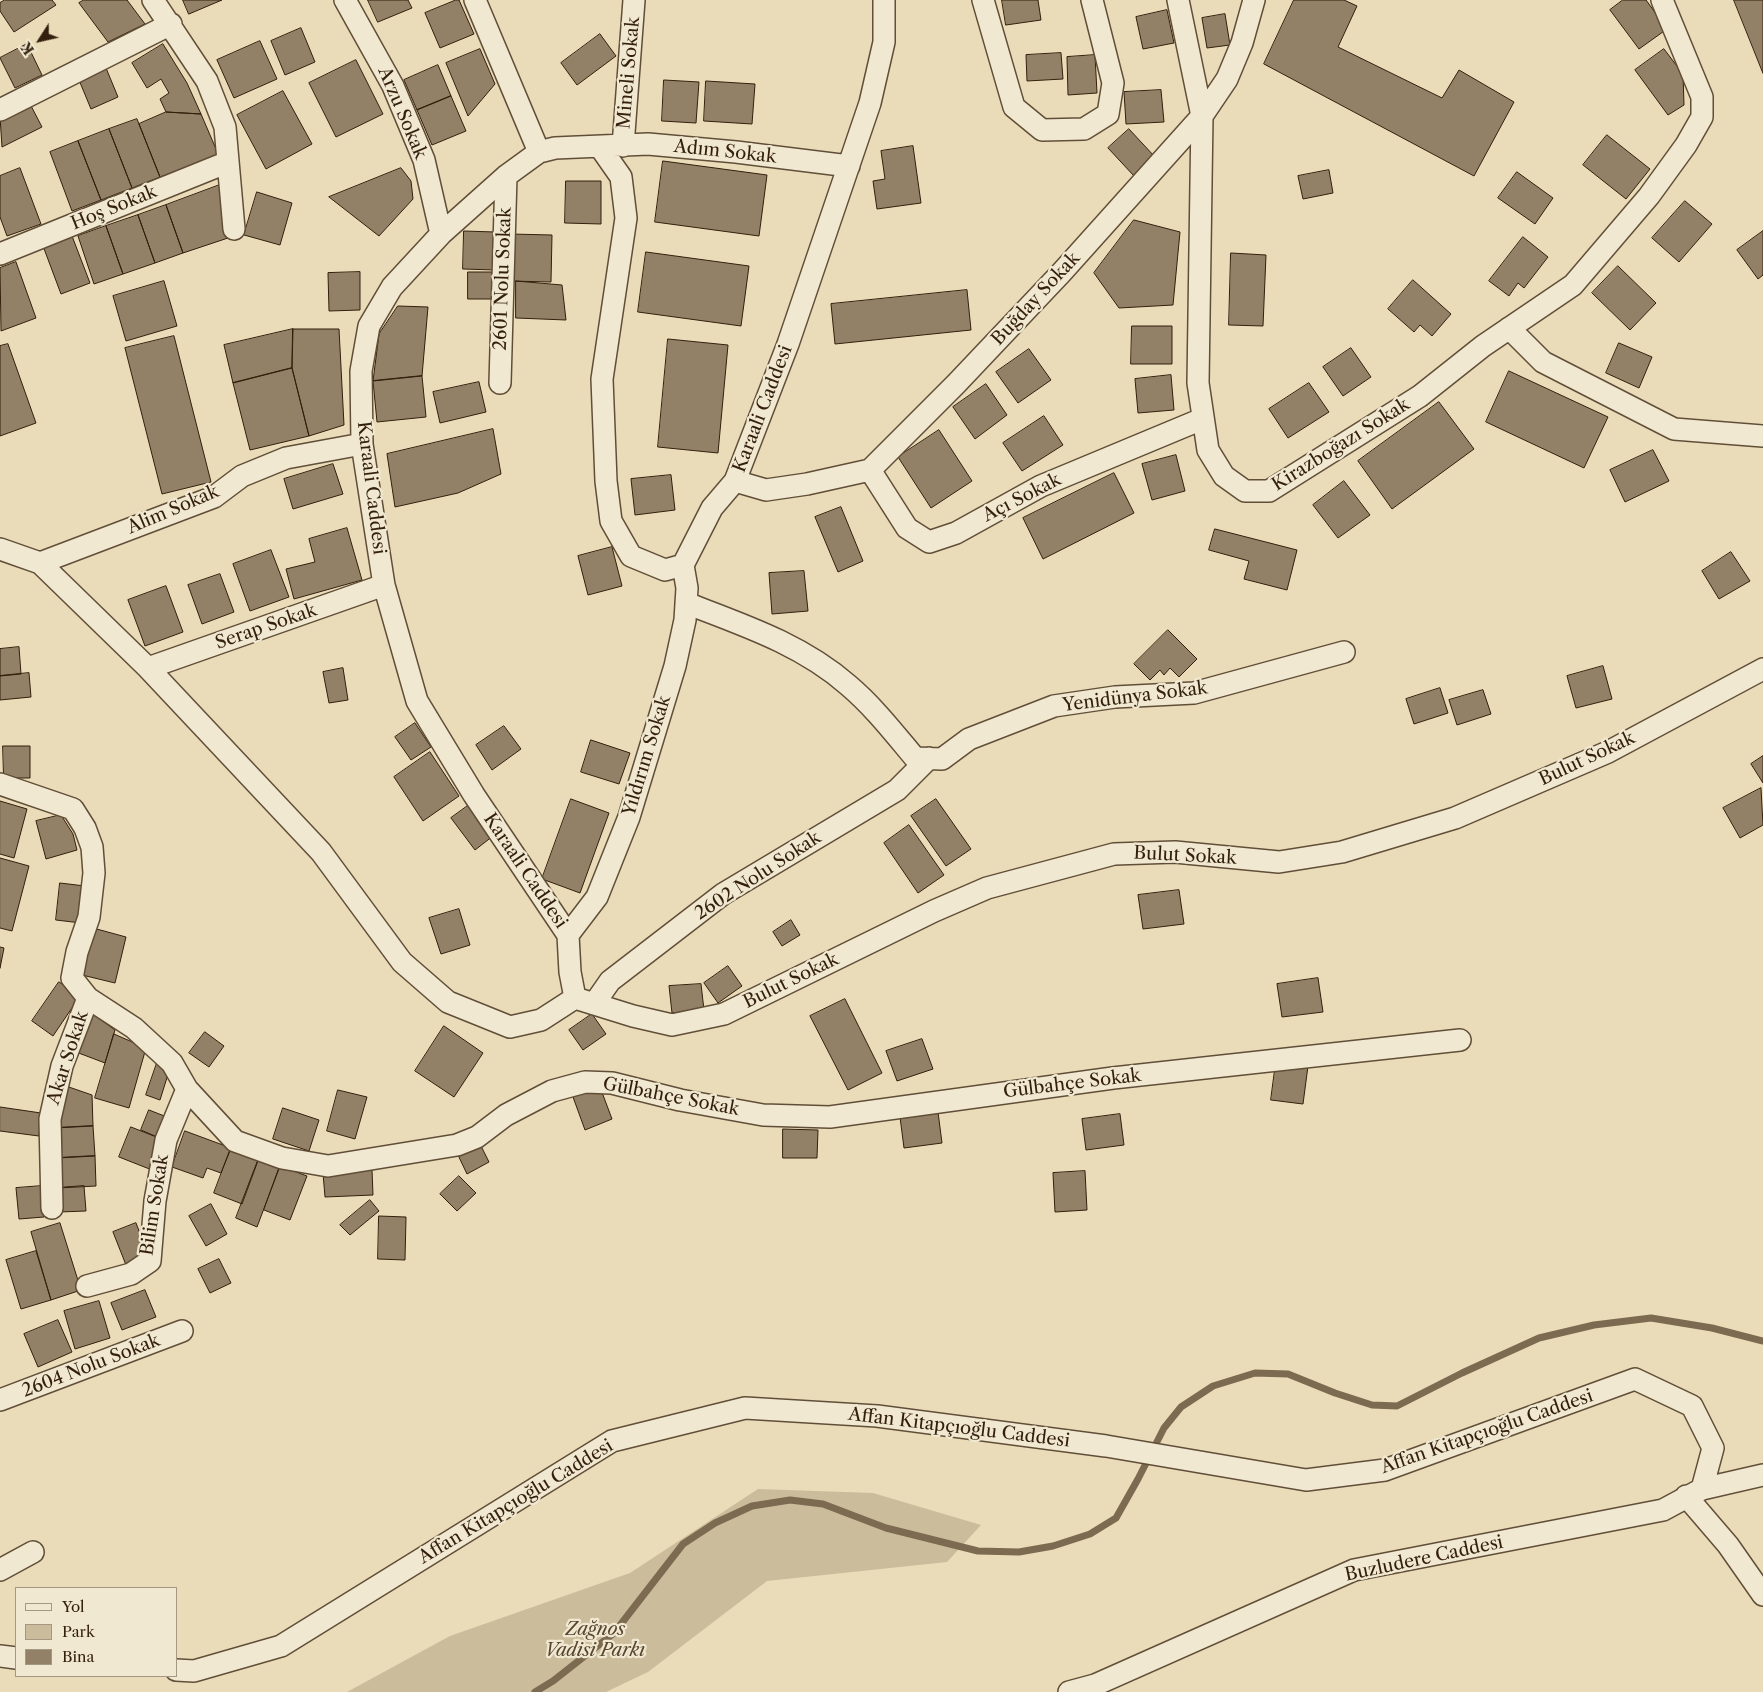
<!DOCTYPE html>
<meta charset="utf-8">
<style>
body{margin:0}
#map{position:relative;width:1763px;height:1692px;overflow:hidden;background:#eadcb8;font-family:"Libre Caslon Text",serif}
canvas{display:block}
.legend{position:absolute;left:15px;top:1587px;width:162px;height:90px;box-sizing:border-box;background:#f1e8d1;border:1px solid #a59883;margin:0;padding:6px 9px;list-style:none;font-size:15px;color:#331f0d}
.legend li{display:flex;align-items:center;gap:10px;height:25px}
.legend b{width:25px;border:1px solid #a59883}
.north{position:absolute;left:15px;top:15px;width:50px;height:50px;-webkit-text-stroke:4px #f1e8d1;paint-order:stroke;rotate:235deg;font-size:14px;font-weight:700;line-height:20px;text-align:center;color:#331f0d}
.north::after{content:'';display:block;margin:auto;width:18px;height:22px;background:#331f0d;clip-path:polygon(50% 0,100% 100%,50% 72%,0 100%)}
</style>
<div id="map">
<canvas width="1763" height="1692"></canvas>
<ul class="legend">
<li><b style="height:6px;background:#f1e8d1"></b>Yol</li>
<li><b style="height:14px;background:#cbbc9b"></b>Park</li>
<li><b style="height:14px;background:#928166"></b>Bina</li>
</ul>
<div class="north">K</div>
</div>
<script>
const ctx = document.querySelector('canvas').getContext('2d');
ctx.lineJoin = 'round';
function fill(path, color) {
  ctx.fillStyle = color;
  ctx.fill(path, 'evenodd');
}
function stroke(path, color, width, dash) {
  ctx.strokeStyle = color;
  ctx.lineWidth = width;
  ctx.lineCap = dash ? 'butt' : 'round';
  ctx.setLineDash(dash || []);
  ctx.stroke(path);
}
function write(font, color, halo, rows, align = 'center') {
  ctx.font = font + ' "Libre Caslon Text",serif';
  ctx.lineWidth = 4.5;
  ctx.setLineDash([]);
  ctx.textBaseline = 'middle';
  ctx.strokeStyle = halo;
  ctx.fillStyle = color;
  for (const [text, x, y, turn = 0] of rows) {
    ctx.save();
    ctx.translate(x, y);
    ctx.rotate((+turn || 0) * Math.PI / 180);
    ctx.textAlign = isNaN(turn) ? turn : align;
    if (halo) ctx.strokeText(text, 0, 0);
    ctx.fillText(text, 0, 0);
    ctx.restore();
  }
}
fill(new Path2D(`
 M 758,1489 L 873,1493 L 981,1525 L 947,1562 L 767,1581 L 648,1672 L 606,1692 L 347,1692 L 450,1636 L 630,1573 Z`), '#cbbc9b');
stroke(new Path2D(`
 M 535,1692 L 553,1681 L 614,1633 L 683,1544 L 715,1523 L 752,1506 L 790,1500 L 823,1504 L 886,1528 L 978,1551 L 1019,1552 L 1053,1546 L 1090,1534 L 1116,1518 L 1138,1479 L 1164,1428 L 1181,1407 L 1213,1386 L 1255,1373 L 1288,1374 L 1335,1393 L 1372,1405 L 1397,1406 L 1462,1373 L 1539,1338 L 1594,1325 L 1651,1318 L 1712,1328 L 1763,1341`), '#7c6a51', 7);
const building = new Path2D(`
 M 5,0 L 52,0 L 56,5 L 14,32 L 0,11 L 0,3 Z
 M 84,0 L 127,0 L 145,24 L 108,42 L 79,3 Z
 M 183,0 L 222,0 L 189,14 Z
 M 368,0 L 408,0 L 412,8 L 378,22 Z
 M 456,0 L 459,0 L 474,34 L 440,48 L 425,13 Z
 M 1002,0 L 1038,0 L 1041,20 L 1006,25 Z
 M 1294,0 L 1344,0 L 1357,6 L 1338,47 L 1442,98 L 1459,70 L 1514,102 L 1474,176 L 1264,64 Z
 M 1623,0 L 1646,0 L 1667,29 L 1639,49 L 1610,10 Z
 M 1734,0 L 1763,0 L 1763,73 Z
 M 1167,10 L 1174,43 L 1143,49 L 1136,17 Z
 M 1225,14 L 1230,45 L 1207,48 L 1202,18 Z
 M 301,28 L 315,62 L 285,75 L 271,41 Z
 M 600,34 L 616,56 L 577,85 L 561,63 Z
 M 260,41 L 277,79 L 234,98 L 217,60 Z
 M 27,44 L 42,75 L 15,88 L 0,58 Z
 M 163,44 L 187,83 L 201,114 L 166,112 L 160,99 L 169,93 L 161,79 L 147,88 L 132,63 Z
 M 480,49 L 495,84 L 468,116 L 446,63 Z
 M 1664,49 L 1683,74 L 1684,105 L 1668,115 L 1635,70 Z
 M 1061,53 L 1063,79 L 1027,81 L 1026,55 Z
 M 1095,55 L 1097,93 L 1068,95 L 1067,57 Z
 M 356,60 L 383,114 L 336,137 L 309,83 Z
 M 438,65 L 451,96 L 417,110 L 404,80 Z
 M 106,68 L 118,97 L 91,109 L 79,80 Z
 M 664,80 L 699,82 L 696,123 L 662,121 Z
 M 706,81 L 755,84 L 752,124 L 704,121 Z
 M 1161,90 L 1164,122 L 1126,124 L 1124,92 Z
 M 283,91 L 312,144 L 266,169 L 237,115 Z
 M 451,96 L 466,131 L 432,145 L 417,110 Z
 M 29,102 L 42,127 L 2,147 L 0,117 Z
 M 166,112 L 201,114 L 219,156 L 160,177 L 139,124 Z
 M 137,119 L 160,177 L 132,188 L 109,129 Z
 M 109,129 L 132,188 L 101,200 L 78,141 Z
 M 1129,129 L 1155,157 L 1134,176 L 1108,148 Z
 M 1607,135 L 1650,169 L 1626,199 L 1583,165 Z
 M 78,141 L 101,200 L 72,211 L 50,152 Z
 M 913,146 L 921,203 L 877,209 L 873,181 L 885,179 L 881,151 Z
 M 663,161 L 767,175 L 759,236 L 655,222 Z
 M 20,168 L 41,224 L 7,236 L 0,217 L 0,176 Z
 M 401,168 L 411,181 L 413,199 L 379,236 L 329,197 Z
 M 1329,170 L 1333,193 L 1303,199 L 1298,176 Z
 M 1517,172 L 1553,198 L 1535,224 L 1498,198 Z
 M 566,181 L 601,181 L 601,224 L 565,223 Z
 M 225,183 L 231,237 L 183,253 L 166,205 Z
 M 257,192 L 292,203 L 280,245 L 244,235 Z
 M 1685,201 L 1712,224 L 1679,262 L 1652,238 Z
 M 166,205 L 183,253 L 155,263 L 138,215 Z
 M 138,215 L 155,263 L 123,274 L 106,226 Z
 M 1134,220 L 1180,232 L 1173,305 L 1119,308 L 1094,273 Z
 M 106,226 L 123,274 L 94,284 L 78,236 Z
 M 464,231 L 495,232 L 495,270 L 463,269 Z
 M 1763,231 L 1763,275 L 1758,279 L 1737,250 Z
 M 510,234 L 552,235 L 551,282 L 509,281 Z
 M 72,236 L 90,283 L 61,294 L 43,246 Z
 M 1523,237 L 1548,257 L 1524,288 L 1518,283 L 1509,296 L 1489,281 Z
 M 646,252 L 749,266 L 741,326 L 638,312 Z
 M 1231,253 L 1266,255 L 1263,326 L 1229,325 Z
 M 16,262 L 36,318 L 1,331 L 0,268 Z
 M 1618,266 L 1656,303 L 1630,330 L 1592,293 Z
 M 360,272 L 360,310 L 329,311 L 328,273 Z
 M 468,272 L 495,272 L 495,299 L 468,299 Z
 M 1413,280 L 1451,314 L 1432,336 L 1420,325 L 1414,332 L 1388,309 Z
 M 164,281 L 177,326 L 126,341 L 113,296 Z
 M 516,281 L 562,285 L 566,320 L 516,318 Z
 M 967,290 L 971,330 L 835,344 L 831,304 Z
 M 398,306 L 428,307 L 422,376 L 373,381 L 379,334 Z
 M 1132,326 L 1172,326 L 1172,364 L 1131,364 Z
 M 293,329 L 339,329 L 344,425 L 309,436 L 292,368 Z
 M 293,329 L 292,368 L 233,383 L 224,345 Z
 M 174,336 L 211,482 L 162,494 L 125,348 Z
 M 668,339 L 728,345 L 718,453 L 658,447 Z
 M 1619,343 L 1652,357 L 1639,388 L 1606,373 Z
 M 8,344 L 36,423 L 0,436 L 0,346 Z
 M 1351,348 L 1371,377 L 1343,396 L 1323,367 Z
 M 1029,349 L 1051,380 L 1018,403 L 996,372 Z
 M 292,368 L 309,436 L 250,450 L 233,383 Z
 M 1509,371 L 1608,417 L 1584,468 L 1486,422 Z
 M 1171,375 L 1174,410 L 1138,413 L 1135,379 Z
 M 422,376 L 426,417 L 377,422 L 373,381 Z
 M 479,382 L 486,412 L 440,423 L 433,392 Z
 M 1309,383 L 1329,412 L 1288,438 L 1269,409 Z
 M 986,384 L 1007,415 L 975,439 L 953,407 Z
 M 1439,402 L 1474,449 L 1392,509 L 1358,461 Z
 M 1044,416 L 1063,445 L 1022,471 L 1003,443 Z
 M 493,429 L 501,474 L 458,493 L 395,507 L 387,454 Z
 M 939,430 L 972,481 L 931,508 L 898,457 Z
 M 1653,450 L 1669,481 L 1625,502 L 1610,470 Z
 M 1176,455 L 1185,491 L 1152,500 L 1142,464 Z
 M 333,464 L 343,494 L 293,509 L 284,479 Z
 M 1114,473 L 1134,513 L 1043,559 L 1023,518 Z
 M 671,475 L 675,510 L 635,515 L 631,479 Z
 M 1344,481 L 1370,515 L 1338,538 L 1313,505 Z
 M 841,507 L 863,561 L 838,572 L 815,517 Z
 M 347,528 L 362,580 L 294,599 L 286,569 L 315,562 L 309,539 Z
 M 1215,529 L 1297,550 L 1287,590 L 1244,579 L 1249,561 L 1209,550 Z
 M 612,547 L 622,586 L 588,595 L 578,556 Z
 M 271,550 L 289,597 L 250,611 L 233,564 Z
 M 1731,552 L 1750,581 L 1719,599 L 1702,571 Z
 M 804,571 L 808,611 L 772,614 L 769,573 Z
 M 220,574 L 234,612 L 202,624 L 188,585 Z
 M 166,586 L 183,632 L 145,646 L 128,600 Z
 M 1168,630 L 1197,659 L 1179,677 L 1170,668 L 1164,675 L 1160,670 L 1150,680 L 1134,664 Z
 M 19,647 L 21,674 L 0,676 L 0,649 Z
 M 1603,666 L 1612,699 L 1576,708 L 1567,676 Z
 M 343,668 L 348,700 L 329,703 L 323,672 Z
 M 29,673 L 31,697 L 0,700 L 0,676 Z
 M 1440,688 L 1448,713 L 1414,724 L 1406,699 Z
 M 1483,690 L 1491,714 L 1457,725 L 1449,700 Z
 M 415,723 L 431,747 L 411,760 L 395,737 Z
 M 504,726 L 521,749 L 492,770 L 476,745 Z
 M 591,740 L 630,753 L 619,784 L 581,772 Z
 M 3,746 L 30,746 L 30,778 L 4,778 Z
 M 430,752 L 459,796 L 423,821 L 394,777 Z
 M 1763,756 L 1763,783 L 1751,764 Z
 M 1761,788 L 1763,825 L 1740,838 L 1723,808 Z
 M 571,799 L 609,813 L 580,893 L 542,879 Z
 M 936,799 L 971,849 L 946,866 L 911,816 Z
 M 0,801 L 27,809 L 14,858 L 0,854 Z
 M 469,805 L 493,836 L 475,850 L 451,818 Z
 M 61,815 L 73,834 L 77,850 L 46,859 L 36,821 Z
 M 909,825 L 944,875 L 918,893 L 884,843 Z
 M 0,858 L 29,866 L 12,931 L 0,928 Z
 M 60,883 L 85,886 L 81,923 L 56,920 Z
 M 1179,890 L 1184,924 L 1143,929 L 1138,895 Z
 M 459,909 L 470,945 L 441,954 L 429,918 Z
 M 791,920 L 800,935 L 782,946 L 773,932 Z
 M 93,928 L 126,937 L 115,983 L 82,975 Z
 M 0,947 L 4,948 L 0,968 Z
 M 728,966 L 742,986 L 718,1003 L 704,983 Z
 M 1318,978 L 1323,1012 L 1282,1017 L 1277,984 Z
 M 59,982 L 80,996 L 53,1036 L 32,1021 Z
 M 701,984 L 704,1010 L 672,1013 L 669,986 Z
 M 845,999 L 882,1073 L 848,1090 L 810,1016 Z
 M 90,1012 L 115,1030 L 105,1063 L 76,1052 Z
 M 592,1014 L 606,1034 L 583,1050 L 569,1030 Z
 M 444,1026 L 483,1053 L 454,1097 L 415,1071 Z
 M 205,1032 L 224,1046 L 209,1067 L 189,1053 Z
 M 114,1034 L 146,1048 L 129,1108 L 95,1098 Z
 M 922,1039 L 933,1069 L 897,1081 L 886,1051 Z
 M 1276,1062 L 1308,1066 L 1303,1104 L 1271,1100 Z
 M 157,1063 L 170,1068 L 160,1100 L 146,1095 Z
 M 63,1085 L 92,1095 L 93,1126 L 55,1128 Z
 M 600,1087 L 612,1119 L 585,1130 L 573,1097 Z
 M 338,1090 L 367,1097 L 355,1139 L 327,1131 Z
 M 0,1107 L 41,1113 L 39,1136 L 0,1131 Z
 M 283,1108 L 319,1120 L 309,1151 L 273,1139 Z
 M 149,1110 L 172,1119 L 164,1140 L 141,1130 Z
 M 938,1112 L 942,1143 L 904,1148 L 900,1117 Z
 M 1120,1114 L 1124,1145 L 1086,1150 L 1082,1119 Z
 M 93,1126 L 95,1156 L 57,1158 L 55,1128 Z
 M 131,1127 L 164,1140 L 152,1170 L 119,1157 Z
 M 783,1129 L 818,1130 L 817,1158 L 783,1158 Z
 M 185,1131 L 231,1148 L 221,1173 L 207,1168 L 203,1178 L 172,1167 Z
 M 479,1142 L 489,1162 L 467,1174 L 457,1153 Z
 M 231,1148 L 259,1158 L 242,1204 L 214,1193 Z
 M 95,1156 L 96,1186 L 58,1188 L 57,1158 Z
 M 259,1158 L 280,1166 L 257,1227 L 236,1218 Z
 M 280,1166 L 307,1176 L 290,1220 L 264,1210 Z
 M 372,1170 L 373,1195 L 325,1197 L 323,1173 Z
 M 1085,1171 L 1087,1210 L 1055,1212 L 1053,1173 Z
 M 459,1176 L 476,1193 L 457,1211 L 440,1194 Z
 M 42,1186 L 44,1217 L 19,1219 L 16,1188 Z
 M 84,1186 L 86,1211 L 59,1212 L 58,1188 Z
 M 370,1200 L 379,1211 L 350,1235 L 340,1225 Z
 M 211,1204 L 227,1234 L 206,1246 L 189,1216 Z
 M 379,1216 L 406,1217 L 405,1260 L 378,1259 Z
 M 60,1223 L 81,1290 L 51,1300 L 31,1232 Z
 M 136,1223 L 149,1257 L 126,1265 L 113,1232 Z
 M 36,1251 L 51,1300 L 21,1309 L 6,1260 Z
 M 219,1259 L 231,1283 L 210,1293 L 198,1269 Z
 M 145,1290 L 156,1317 L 122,1330 L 111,1303 Z
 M 99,1301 L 110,1338 L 75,1349 L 64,1311 Z
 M 58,1320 L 72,1352 L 38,1367 L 24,1334 Z`);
fill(building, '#928166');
stroke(building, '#331f0d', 1);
const minor = new Path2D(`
 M 153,0 L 207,81 L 225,127 L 234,229
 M 345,0 L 393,86 L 424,160 L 441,234
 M 475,0 L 539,152
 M 983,0 L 1014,107 L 1042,130 L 1084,129 L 1108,114 L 1113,83 L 1092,0
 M 1178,0 L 1202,116 L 1198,383 L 1208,450 L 1224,476 L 1245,491 L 1269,491 L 1420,396 L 1483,346 L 1573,285 L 1649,196 L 1686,145 L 1702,117 L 1702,97 L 1662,0
 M 0,110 L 171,24
 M 623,146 L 634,0
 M 600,147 L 621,177 L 626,218 L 602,379 L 606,481 L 611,521 L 631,556 L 665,570 L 683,565 L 712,508 L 735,481 L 788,344 L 870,103 L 884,42 L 884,0
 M 0,254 L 228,162
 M 1509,328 L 1543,362 L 1674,429 L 1763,436
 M 500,383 L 506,176
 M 870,470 L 907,528 L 929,542 L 956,533 L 1041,486 L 1202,419
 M 735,481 L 766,490 L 807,484 L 870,470 L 956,384 L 1062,272 L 1202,116 L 1227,79 L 1242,43 L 1254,0
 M 0,549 L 40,563 L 148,668 L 321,852 L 402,962 L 448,1002 L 510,1027 L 541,1020 L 575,998 L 570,972 L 568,935 L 474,795 L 417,701 L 384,585 L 362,444 L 361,371 L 369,326 L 392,287 L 441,234 L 506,176 L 539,152 L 555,148 L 648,144 L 736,152 L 849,166
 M 40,563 L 214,497 L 242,476 L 286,458 L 362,444
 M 686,603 C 743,625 801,644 848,685 C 873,706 894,733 915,758 L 942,759 L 969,739 L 1054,706 L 1115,697 L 1194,693 L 1344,652
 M 148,668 L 384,585
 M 0,784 L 73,809 L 85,828 L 92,847 L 94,873 L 89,917 L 77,952 L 72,978 L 88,998 L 134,1028 L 172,1063 L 187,1089 L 235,1141 L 282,1158 L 328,1166 L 457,1145 L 477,1137 L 506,1115 L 552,1091 L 585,1082 L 612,1083 L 680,1100 L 763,1115 L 830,1117 L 1113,1078 L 1460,1040
 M 568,935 L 597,897 L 629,817 L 675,666 L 685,620 L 687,588 L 683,565
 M 575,998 L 633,1016 L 672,1025 L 724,1014 L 934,911 L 987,888 L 1114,854 L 1175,852 L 1279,862 L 1342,852 L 1455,818 L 1608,752 L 1763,669
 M 594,1004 L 610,981 L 723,894 L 897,790 L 929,758
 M 52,1208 L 50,1119 L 62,1066 L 88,998
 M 87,1286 L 131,1274 L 150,1261 L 155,1201 L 166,1140 L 187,1089
 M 0,1400 L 182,1331
 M 1686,1496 L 1728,1545 L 1763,1595
 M 0,1570 L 33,1552
 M 0,1656 L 16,1658
 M 176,1670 L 194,1671 L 281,1646 L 612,1441 L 745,1408 L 877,1416 L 1106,1446 L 1306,1480 L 1385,1470 L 1635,1379 L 1692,1406 L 1713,1448 L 1702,1489
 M 1069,1692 L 1095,1685 L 1354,1570 L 1663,1510 L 1702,1489 L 1763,1475`);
stroke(minor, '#614e38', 24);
stroke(minor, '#f1e8d1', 21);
write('18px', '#331f0d', '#f1e8d1', [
 ["Mineli Sokak",629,73,-85],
 ["Arzu Sokak",402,113,67],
 ["Adım Sokak",725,152,6],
 ["Hoş Sokak",114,208,-22],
 ["2601 Nolu Sokak",503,279,-88],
 ["Buğday Sokak",1036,299,-47],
 ["Karaali Caddesi",763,409,-69],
 ["Kirazboğazı Sokak",1341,445,-32],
 ["Karaali Caddesi",371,488,83],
 ["Açı Sokak",1022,498,-27],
 ["Alim Sokak",173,510,-23],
 ["Serap Sokak",266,627,-19],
 ["Yenidünya Sokak",1135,697,-7],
 ["Yıldırım Sokak",647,756,-73],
 ["Bulut Sokak",1587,759,-25],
 ["Bulut Sokak",1185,856,3],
 ["Karaali Caddesi",525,871,56],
 ["2602 Nolu Sokak",758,876,-33],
 ["Bulut Sokak",791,981,-26],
 ["Akar Sokak",68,1058,-72],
 ["Gülbahçe Sokak",1072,1084,-7],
 ["Gülbahçe Sokak",671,1097,11],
 ["Bilim Sokak",155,1205,-81],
 ["2604 Nolu Sokak",91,1366,-21],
 ["Affan Kitapçıoğlu Caddesi",959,1428,7],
 ["Affan Kitapçıoğlu Caddesi",1487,1432,-19],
 ["Affan Kitapçıoğlu Caddesi",516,1502,-31],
 ["Buzludere Caddesi",1424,1559,-12]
]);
write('italic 18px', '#594630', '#f1e8d1', [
 ["Zağnos",595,1630],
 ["Vadisi Parkı",595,1651]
]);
</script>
